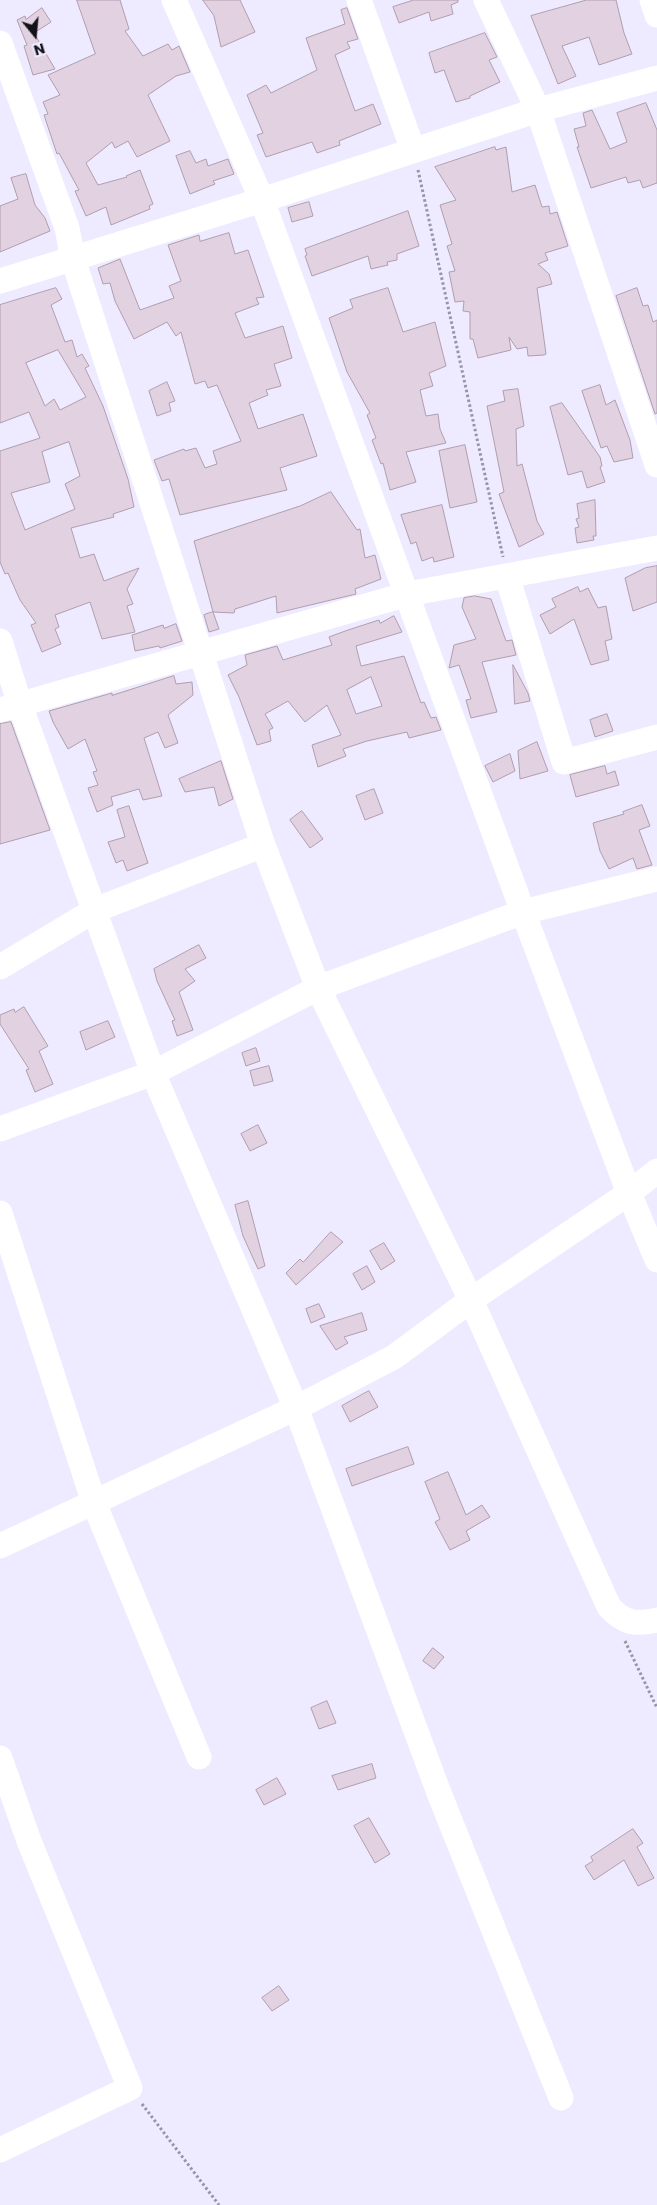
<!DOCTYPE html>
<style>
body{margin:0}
#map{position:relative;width:657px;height:2205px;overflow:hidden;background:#eeeaff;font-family:Poppins,sans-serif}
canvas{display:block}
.north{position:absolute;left:10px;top:10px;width:50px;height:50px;-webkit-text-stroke:4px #eeeaff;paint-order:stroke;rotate:163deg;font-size:14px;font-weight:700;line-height:20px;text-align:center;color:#141219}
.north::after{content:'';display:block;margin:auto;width:18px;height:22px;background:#141219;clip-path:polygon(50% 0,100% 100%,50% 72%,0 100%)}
</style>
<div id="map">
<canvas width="657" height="2205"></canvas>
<div class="north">N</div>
</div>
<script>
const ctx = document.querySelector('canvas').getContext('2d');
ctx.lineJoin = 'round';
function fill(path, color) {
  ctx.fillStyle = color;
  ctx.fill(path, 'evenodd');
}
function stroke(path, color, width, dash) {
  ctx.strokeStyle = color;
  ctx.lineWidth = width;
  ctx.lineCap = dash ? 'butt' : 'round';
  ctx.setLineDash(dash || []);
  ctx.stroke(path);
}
const building = new Path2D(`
 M 77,0 L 120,0 L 129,29 L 125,31 L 143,56 L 168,44 L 172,50 L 179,46 L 190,72 L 176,76 L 148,95 L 170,141 L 137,157 L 128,141 L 115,148 L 112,142 L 86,163 L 98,185 L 127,177 L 126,176 L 140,170 L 153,204 L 149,206 L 150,209 L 111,225 L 106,207 L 86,216 L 75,191 L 79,190 L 59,153 L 57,154 L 44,115 L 48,114 L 43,102 L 60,95 L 48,75 L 95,54 Z
 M 203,0 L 240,0 L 255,32 L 221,47 L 214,16 Z
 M 414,0 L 458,0 L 458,2 L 451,5 L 453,14 L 431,21 L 429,12 L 399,23 L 393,7 Z
 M 587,0 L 616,0 L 624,33 L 632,54 L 599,65 L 589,37 L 562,46 L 576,76 L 558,84 L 531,16 Z
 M 42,8 L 51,22 L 34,33 L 55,69 L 33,75 L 24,46 L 27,45 L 17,20 L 25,16 L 26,19 Z
 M 347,8 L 358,39 L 347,42 L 350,48 L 335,55 L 355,111 L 373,104 L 381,124 L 339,141 L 340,145 L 317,153 L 312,142 L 266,157 L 257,135 L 263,133 L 247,95 L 266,85 L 271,93 L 317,70 L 306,38 L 345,24 L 341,10 Z
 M 485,33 L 497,57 L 489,60 L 500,82 L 470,96 L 470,98 L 456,102 L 444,70 L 435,73 L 429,53 Z
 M 646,103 L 657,130 L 657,183 L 643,188 L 640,180 L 628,183 L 626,177 L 591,188 L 577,147 L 579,147 L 574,129 L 586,126 L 583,113 L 592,110 L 610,149 L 627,142 L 617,113 Z
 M 495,147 L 496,150 L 506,147 L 512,192 L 535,185 L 542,207 L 549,206 L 550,214 L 557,212 L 568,246 L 545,253 L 548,260 L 538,264 L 549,274 L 552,284 L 537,288 L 546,354 L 544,355 L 528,356 L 527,347 L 517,349 L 509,337 L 511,350 L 478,358 L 473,339 L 470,339 L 470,312 L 463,311 L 464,301 L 455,302 L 449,272 L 455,271 L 447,246 L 452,244 L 440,205 L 456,200 L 435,167 Z
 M 190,151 L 196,163 L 206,159 L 208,166 L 228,159 L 234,174 L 213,181 L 215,184 L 190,194 L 176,156 Z
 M 26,174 L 35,205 L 45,218 L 50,231 L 0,252 L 0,206 L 18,199 L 11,178 Z
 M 309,202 L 313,216 L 292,222 L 288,208 Z
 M 408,211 L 419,246 L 397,254 L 397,260 L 387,262 L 388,265 L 371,269 L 368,256 L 312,276 L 305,256 L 307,255 L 305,249 Z
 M 229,233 L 235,254 L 248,250 L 264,297 L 256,298 L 259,304 L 235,313 L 245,338 L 283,326 L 292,358 L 274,364 L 281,386 L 266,390 L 268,395 L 249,403 L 258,429 L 303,414 L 317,456 L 280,468 L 287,490 L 180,515 L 169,479 L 162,481 L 154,460 L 184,449 L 185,451 L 196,448 L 205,468 L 217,464 L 213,451 L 241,441 L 217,385 L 208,388 L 205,381 L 195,384 L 181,332 L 176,336 L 167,322 L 134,339 L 115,301 L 110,283 L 103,284 L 98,268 L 120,259 L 140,310 L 174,298 L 169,286 L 181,281 L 168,245 L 199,235 L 200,241 Z
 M 56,288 L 62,299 L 51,305 L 65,342 L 72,340 L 77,357 L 82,354 L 89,366 L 85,368 L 103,406 L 128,479 L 134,507 L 113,514 L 114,517 L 71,528 L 80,558 L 94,554 L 104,581 L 139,568 L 127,589 L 133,604 L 127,606 L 135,632 L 102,639 L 90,602 L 55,615 L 59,627 L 55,629 L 61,644 L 42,652 L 31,625 L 36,623 L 20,600 L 8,573 L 5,574 L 0,562 L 0,451 L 40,438 L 29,412 L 0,423 L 0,305 ZM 58,350 L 86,397 L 60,410 L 54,399 L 45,406 L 26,363 ZM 69,442 L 80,476 L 65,484 L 75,509 L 25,530 L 11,493 L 50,482 L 42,452 Z
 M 388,288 L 403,332 L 435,322 L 446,366 L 429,373 L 433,386 L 420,390 L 426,416 L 438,414 L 440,429 L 446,443 L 406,452 L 416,482 L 390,490 L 383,463 L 381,464 L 372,440 L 376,438 L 367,415 L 370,413 L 347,372 L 329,318 L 353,308 L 350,300 Z
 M 637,288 L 643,306 L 648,305 L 653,322 L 657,320 L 657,413 L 655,414 L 616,296 Z
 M 167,382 L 175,401 L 169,403 L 171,411 L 157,416 L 149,391 Z
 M 600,385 L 606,405 L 615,400 L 630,440 L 633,458 L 614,462 L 607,446 L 601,448 L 582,391 Z
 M 518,389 L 524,426 L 516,429 L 517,466 L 522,464 L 537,521 L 544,534 L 519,547 L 499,494 L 504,492 L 487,406 L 505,401 L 503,391 Z
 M 562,403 L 600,457 L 602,466 L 600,467 L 605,482 L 587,488 L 582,471 L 568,475 L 550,407 Z
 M 465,445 L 477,502 L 450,508 L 439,451 Z
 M 331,492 L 357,530 L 360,529 L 365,558 L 375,555 L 381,579 L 355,589 L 356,594 L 277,613 L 276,596 L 235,609 L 234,613 L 213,612 L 194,541 L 300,506 Z
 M 595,500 L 596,536 L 593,536 L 594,540 L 577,543 L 575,528 L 579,527 L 576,519 L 579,518 L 577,504 Z
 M 442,505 L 454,557 L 434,562 L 433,557 L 422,561 L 416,542 L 411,544 L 401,515 Z
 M 657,566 L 657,602 L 633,611 L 625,578 L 645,568 Z
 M 578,587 L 580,592 L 588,588 L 598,608 L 606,606 L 612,639 L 605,641 L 609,660 L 591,665 L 574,619 L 550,634 L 540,615 L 556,607 L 552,599 Z
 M 475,596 L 491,599 L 506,641 L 512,640 L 516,655 L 482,662 L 497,712 L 471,718 L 466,700 L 471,699 L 459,665 L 449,668 L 454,645 L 476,639 L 462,607 L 464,598 Z
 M 213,612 L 219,629 L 209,632 L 204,615 Z
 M 394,616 L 402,632 L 356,646 L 361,666 L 404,656 L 421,703 L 424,702 L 431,718 L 436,717 L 441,730 L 409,738 L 407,732 L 367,741 L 343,749 L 346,756 L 318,767 L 312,745 L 341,735 L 327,705 L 305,722 L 288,701 L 265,714 L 273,728 L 269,730 L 271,741 L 257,745 L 239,697 L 228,675 L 247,665 L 245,655 L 277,646 L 283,660 L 332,645 L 329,637 L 348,630 L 379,620 L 380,623 ZM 371,677 L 382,706 L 356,714 L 347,690 Z
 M 176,624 L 182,641 L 160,648 L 159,646 L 135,651 L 132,635 L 163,625 L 164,628 Z
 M 513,665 L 528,693 L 530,701 L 515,704 Z
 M 174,676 L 176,684 L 192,682 L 193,695 L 168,715 L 178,743 L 165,748 L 158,732 L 144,738 L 162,796 L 143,800 L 139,789 L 111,797 L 113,805 L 97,812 L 88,788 L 98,785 L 93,772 L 97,771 L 85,739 L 68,749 L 53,722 L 49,711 L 112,693 L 112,695 Z
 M 607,714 L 613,731 L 595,737 L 590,720 Z
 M 11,722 L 50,830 L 0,844 L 0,724 Z
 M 537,742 L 548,771 L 520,779 L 518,751 Z
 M 510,754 L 515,771 L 493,782 L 485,766 Z
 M 221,761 L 233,799 L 219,806 L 214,787 L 185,792 L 179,779 Z
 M 605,766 L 607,774 L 615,771 L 619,785 L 576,797 L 570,775 Z
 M 374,789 L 383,813 L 365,820 L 356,796 Z
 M 642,805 L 650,826 L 639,830 L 652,865 L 637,869 L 633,858 L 609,869 L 600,851 L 593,823 L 624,814 L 623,812 Z
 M 129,806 L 148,863 L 127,871 L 123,860 L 116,863 L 108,842 L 125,837 L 117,810 Z
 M 302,811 L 323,839 L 310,848 L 290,820 Z
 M 199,945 L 206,958 L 185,969 L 195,981 L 179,992 L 193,1030 L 177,1036 L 172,1021 L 175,1020 L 157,981 L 154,969 Z
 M 24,1007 L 48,1046 L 39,1051 L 53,1084 L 35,1092 L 26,1070 L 29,1069 L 0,1024 L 0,1015 L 14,1009 L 15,1012 Z
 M 108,1021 L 115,1037 L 86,1050 L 80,1032 Z
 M 256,1048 L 260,1061 L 246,1066 L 242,1053 Z
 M 269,1066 L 273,1081 L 254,1086 L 250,1071 Z
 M 258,1125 L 267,1143 L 250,1151 L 241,1134 Z
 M 248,1201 L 265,1266 L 258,1269 L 243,1236 L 235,1205 Z
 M 331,1232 L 343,1242 L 296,1285 L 286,1273 L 300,1259 L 303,1262 Z
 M 384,1243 L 395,1261 L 381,1270 L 370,1251 Z
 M 367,1266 L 375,1282 L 362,1290 L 353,1274 Z
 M 319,1304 L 325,1317 L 311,1323 L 306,1309 Z
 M 362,1313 L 367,1330 L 344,1337 L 348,1343 L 336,1350 L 320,1326 Z
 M 369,1391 L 378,1407 L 350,1422 L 342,1406 Z
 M 408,1447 L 414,1464 L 352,1486 L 346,1469 Z
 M 448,1472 L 466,1515 L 482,1505 L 490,1517 L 466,1531 L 470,1540 L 450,1550 L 435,1522 L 440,1519 L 425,1482 Z
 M 433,1648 L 444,1657 L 434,1669 L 423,1661 Z
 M 327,1701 L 336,1723 L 319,1729 L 311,1708 Z
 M 372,1764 L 376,1778 L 338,1790 L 332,1776 Z
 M 277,1778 L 286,1794 L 264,1805 L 256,1790 Z
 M 369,1818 L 390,1854 L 375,1863 L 354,1826 Z
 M 633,1829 L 643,1843 L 637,1847 L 654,1878 L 638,1886 L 624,1860 L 594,1880 L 585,1866 L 593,1861 L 591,1857 Z
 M 279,1986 L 289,2000 L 272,2011 L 262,1998 Z`);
fill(building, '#e2d1e1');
stroke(building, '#af9eae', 1);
stroke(new Path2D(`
 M 418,170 L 503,557
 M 625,1641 L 657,1708
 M 142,2104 L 219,2205`), '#9894a4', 3, [2.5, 2.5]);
stroke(new Path2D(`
 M 174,0 L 262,200 L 523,912 L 629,1193 L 657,1260
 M 359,0 L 413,150
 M 486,0 L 538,110 L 657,465
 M 652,0 L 657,15
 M 0,43 L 67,228 L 73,259 L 263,845 L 318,988 L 471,1300 L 609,1607 C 624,1623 635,1625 657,1620
 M 0,281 L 262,200 L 538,110 L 657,78
 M 507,576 L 564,762 L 657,737
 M 0,641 L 20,705 L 153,1073 L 296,1408 L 439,1793 L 561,2098
 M 0,710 L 408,594 L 657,548
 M 0,967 L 95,910 L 263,845
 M 0,1129 L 153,1073 L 318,988 L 523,912 L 657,879
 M 0,1213 L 94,1503 L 199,1757
 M 0,1546 L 296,1408 L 394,1357 L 471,1300 L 629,1193 L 657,1171
 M 0,1758 L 29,1841 L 130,2088 L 0,2150`), '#fff', 25);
</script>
